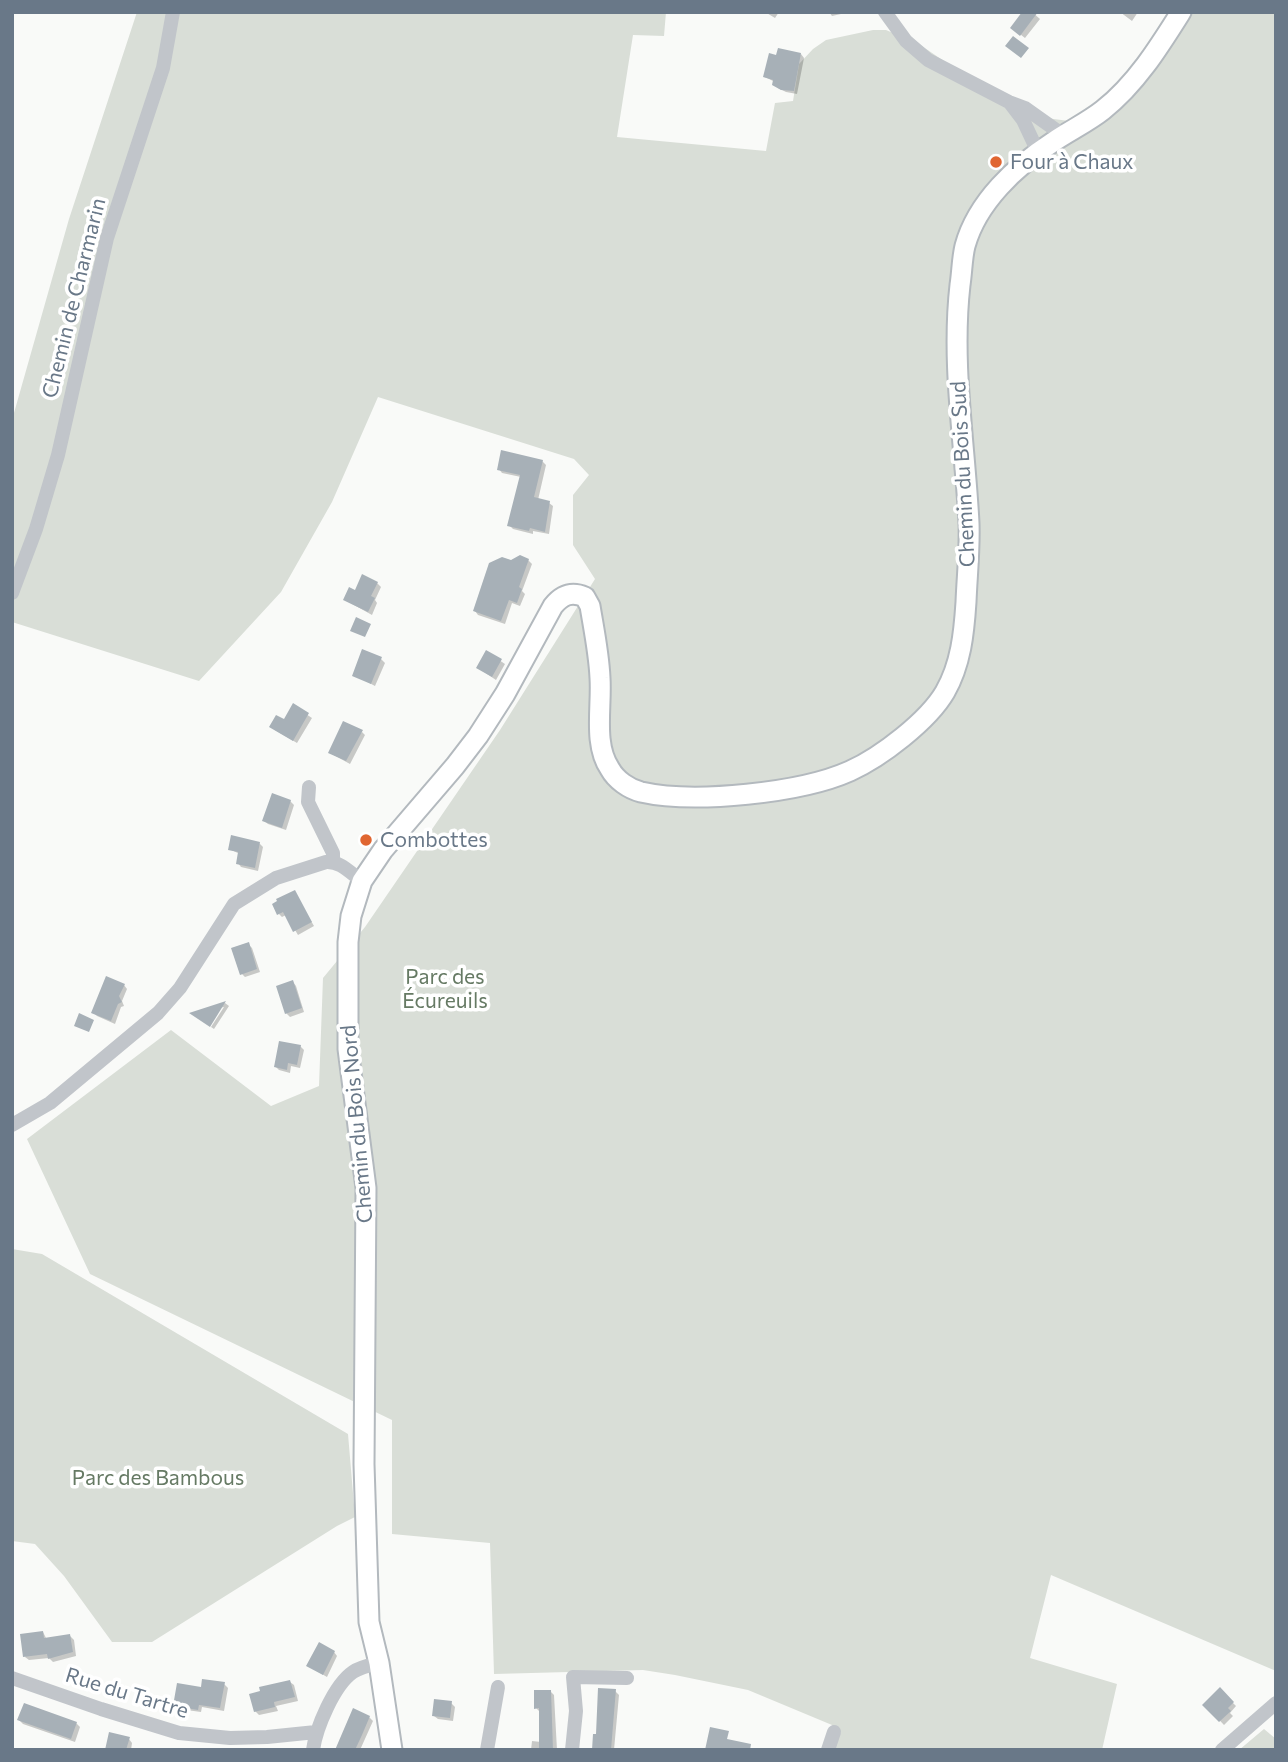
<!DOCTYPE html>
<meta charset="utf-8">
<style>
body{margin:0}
#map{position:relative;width:1288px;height:1762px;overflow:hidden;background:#f9faf8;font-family:Commissioner,sans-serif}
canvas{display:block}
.frame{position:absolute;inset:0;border:14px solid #697888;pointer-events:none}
</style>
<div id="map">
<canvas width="1288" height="1762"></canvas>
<div class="frame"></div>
</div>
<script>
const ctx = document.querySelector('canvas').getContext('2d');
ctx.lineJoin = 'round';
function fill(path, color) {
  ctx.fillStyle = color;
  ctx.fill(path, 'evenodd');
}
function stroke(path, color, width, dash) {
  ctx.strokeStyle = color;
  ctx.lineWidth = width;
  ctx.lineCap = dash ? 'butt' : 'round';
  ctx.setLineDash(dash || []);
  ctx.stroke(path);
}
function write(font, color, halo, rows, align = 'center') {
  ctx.font = font + ' Commissioner,sans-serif';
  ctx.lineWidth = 7;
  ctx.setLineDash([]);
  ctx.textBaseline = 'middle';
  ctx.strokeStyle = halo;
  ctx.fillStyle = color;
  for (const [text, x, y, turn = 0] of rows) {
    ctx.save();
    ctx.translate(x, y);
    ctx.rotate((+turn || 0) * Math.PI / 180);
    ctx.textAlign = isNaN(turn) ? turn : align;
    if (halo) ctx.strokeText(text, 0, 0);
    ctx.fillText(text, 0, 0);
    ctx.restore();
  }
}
fill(new Path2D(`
 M 137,12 L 666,12 L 664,36 L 633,35 L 617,137 L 766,151 L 775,103 L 793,101 L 799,64 L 813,49 L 826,40 L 873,30 L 886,30 L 919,44 L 973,81 L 1046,118 L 1069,121 L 1085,113 L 1124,82 L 1172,12 L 1276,12 L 1276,1671 L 1051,1575 L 1030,1658 L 1117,1684 L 1102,1750 L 826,1750 L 832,1725 L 748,1690 L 675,1675 L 643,1670 L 494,1674 L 490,1543 L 392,1534 L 392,1420 L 90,1274 L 27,1139 L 171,1030 L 271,1106 L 319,1086 L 323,978 L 365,927 L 500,730 L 595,579 L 573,545 L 573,495 L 589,475 L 574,459 L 378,397 L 332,502 L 281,592 L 199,681 L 12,622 L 12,420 L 69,219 Z
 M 12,1249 L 42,1254 L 348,1434 L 355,1517 L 337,1526 L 152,1642 L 112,1642 L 64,1576 L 35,1544 L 12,1541 Z
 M 1264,1729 L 1276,1739 L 1276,1750 L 1239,1750 Z`), '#d9ded7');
fill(new Path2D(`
 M 765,12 L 779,12 L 775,18 Z
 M 829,12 L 850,12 L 832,16 Z
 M 1032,12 L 1040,19 L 1025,38 L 1016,31 Z
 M 1120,12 L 1138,12 L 1132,21 Z
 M 801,54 L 804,58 L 797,94 L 786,92 L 778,88 L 775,82 L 765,77 Z
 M 542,461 L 546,465 L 538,500 L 549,503 L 553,506 L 549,534 L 533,531 L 533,534 L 513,529 L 509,525 L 521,477 L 502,473 L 499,469 Z
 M 528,560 L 532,564 L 522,591 L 525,594 L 520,606 L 512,603 L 505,624 L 478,615 L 475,611 L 512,562 Z
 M 377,583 L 381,587 L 375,600 L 377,603 L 372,615 L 345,600 L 355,592 Z
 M 487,652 L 505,664 L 496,680 L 478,668 Z
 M 381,659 L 385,663 L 375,686 L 354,675 Z
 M 294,706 L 312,718 L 297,743 L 275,730 L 284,722 Z
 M 362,732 L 365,735 L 350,764 L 330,753 Z
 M 290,801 L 294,805 L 286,830 L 268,824 L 264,821 Z
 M 259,843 L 263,847 L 258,871 L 241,867 L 238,863 L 240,854 L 229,849 Z
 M 294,892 L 314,926 L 298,935 L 286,915 L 282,917 L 279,914 Z
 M 248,944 L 252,948 L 260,972 L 245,977 L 242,974 Z
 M 293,982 L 296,986 L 304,1012 L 290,1017 L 286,1013 Z
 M 124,985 L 127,989 L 122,1001 L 124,1006 L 121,1007 L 115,1024 L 97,1016 L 93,1012 Z
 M 225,1003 L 229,1006 L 214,1029 L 211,1027 L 224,1007 L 192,1014 Z
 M 300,1046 L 304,1050 L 300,1068 L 291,1066 L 290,1073 L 279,1070 L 276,1067 Z
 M 43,1632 L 47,1640 L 70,1636 L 74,1640 L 76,1656 L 53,1662 L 49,1658 L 29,1660 L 25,1657 Z
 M 334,1652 L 337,1656 L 327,1677 L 308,1666 Z
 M 290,1682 L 294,1685 L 298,1701 L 276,1706 L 278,1711 L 259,1715 L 255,1711 Z
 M 224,1684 L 228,1688 L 224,1711 L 202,1707 L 201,1712 L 179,1709 L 175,1705 L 203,1689 Z
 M 1220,1690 L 1236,1706 L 1230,1713 L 1233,1716 L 1224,1725 L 1205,1705 Z
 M 550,1691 L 554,1695 L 557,1750 L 531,1750 L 532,1741 L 541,1742 L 540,1712 L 536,1708 Z
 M 615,1691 L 619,1695 L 614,1750 L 594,1750 Z
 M 451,1703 L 455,1707 L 453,1721 L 438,1719 L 434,1716 Z
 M 369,1717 L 373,1721 L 360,1750 L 339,1750 Z
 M 19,1720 L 76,1723 L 80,1727 L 75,1742 L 23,1724 Z
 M 129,1739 L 132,1743 L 131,1750 L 107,1750 Z`), '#0003');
fill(new Path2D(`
 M 1022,12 L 1038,12 L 1020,36 L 1010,28 Z
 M 1013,36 L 1029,48 L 1021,58 L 1005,46 Z
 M 778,48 L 801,53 L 794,91 L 781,90 L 772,85 L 773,80 L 763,77 L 769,53 L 776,55 Z
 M 501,450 L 543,460 L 534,497 L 550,501 L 545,532 L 530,528 L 529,531 L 507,526 L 520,475 L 497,470 Z
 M 520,555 L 529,559 L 519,587 L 522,589 L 517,603 L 509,600 L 501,621 L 473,611 L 489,563 L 502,557 L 511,560 Z
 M 362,574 L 378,582 L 371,596 L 375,598 L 368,612 L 343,600 L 349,587 L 355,590 Z
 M 356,617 L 371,624 L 365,637 L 350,631 Z
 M 362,649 L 382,657 L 371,684 L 352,676 Z
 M 486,650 L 502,659 L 492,677 L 476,668 Z
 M 293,703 L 309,713 L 293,741 L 269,727 L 276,715 L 284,719 Z
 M 343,721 L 363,730 L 346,761 L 328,753 Z
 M 272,793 L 291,800 L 282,828 L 262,821 Z
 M 231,835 L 260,842 L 255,868 L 236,864 L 238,852 L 228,850 Z
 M 295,890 L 312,922 L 293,932 L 283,912 L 277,915 L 272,904 L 277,901 L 276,899 Z
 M 249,942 L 257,969 L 240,975 L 231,948 Z
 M 106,976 L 125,984 L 119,996 L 122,1002 L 118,1004 L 111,1021 L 91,1013 Z
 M 293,980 L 302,1008 L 285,1014 L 276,986 Z
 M 226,1001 L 210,1027 L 189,1013 Z
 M 79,1013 L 94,1020 L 89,1032 L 74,1026 Z
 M 279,1041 L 301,1045 L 297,1065 L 288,1063 L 287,1070 L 274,1067 Z
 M 43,1631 L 44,1638 L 70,1634 L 73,1652 L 48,1659 L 47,1654 L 23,1657 L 20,1634 Z
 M 319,1642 L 335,1651 L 323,1675 L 306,1666 Z
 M 202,1679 L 225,1682 L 220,1708 L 199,1705 L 198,1710 L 173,1706 L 177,1683 L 201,1687 Z
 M 290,1680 L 295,1697 L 274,1702 L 275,1707 L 254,1712 L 249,1694 L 260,1691 L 259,1687 Z
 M 1220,1687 L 1234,1702 L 1228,1708 L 1231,1711 L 1219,1722 L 1202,1705 Z
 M 598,1688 L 616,1689 L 611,1750 L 592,1750 L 593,1734 L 596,1734 Z
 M 534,1690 L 551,1690 L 553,1750 L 539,1750 L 539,1708 L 534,1709 Z
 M 434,1699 L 452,1701 L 450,1718 L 432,1716 Z
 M 24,1703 L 77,1722 L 71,1739 L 17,1720 Z
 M 353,1708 L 370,1716 L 362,1735 L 355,1750 L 335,1750 Z
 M 710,1727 L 729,1731 L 727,1739 L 751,1744 L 750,1750 L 705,1750 Z
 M 109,1732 L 130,1737 L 126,1750 L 105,1750 Z`), '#a7b0b7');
const secondary = new Path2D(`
 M 392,1750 L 379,1663 L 369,1622 L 364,1464 L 366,1188 L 348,1049 L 348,942 L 351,916 L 362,881 L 383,850 L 455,766 L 478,736 L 505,694 L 553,606 C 562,595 571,591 585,597 L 590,606 C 594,630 599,654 600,678 C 602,707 593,744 610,769 C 616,780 629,789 641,792 C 694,804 801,793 850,771 C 881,757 928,721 945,692 C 961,664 964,633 966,602 C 967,576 970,549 969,523 C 965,444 951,364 960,285 C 962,272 962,258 965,246 C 977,202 1016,166 1053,142 C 1069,131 1088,122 1103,110 C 1136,84 1159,47 1181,12`);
stroke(secondary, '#b3b9be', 23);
stroke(new Path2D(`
 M 885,12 L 906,41 L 928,60 L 1009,102 L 1025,108 L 1063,135
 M 1010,103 L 1023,120 L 1038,152
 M 12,593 L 36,529 L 58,455 L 107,238 L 163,68 L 173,12
 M 309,787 L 308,802 L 333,853 L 333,861
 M 12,1125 L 50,1103 L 158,1013 L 180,988 L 234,904 L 276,878 L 326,862 C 341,861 350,873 362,881
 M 12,1678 L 101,1709 L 179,1733 L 230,1738 L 267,1737 L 316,1732
 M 313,1750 C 316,1728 334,1685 353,1672 C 360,1667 370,1665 379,1663
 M 487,1750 L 498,1687
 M 572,1750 L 576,1711 L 573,1677 L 627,1678
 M 828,1750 L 834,1732
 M 1222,1750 L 1276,1703`), '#c1c5ca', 14);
stroke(secondary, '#fff', 19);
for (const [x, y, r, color] of [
 [996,162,7,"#e06631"],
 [366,840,7,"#e06631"]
]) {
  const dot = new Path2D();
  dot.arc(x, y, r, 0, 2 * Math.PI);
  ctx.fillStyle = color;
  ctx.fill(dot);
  stroke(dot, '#fff', 2.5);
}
write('21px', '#697888', '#fff', [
 ["Four à Chaux",1010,162],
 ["Combottes",380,840]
], 'left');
write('21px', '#697888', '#fff', [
 ["Chemin de Charmarin",74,298,-76],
 ["Chemin du Bois Sud",963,474,-93],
 ["Chemin du Bois Nord",357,1124,-95],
 ["Rue du Tartre",127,1693,17]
]);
write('21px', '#667a64', '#fff', [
 ["Parc des",445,977],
 ["Écureuils",445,1001],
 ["Parc des Bambous",158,1478]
]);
</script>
